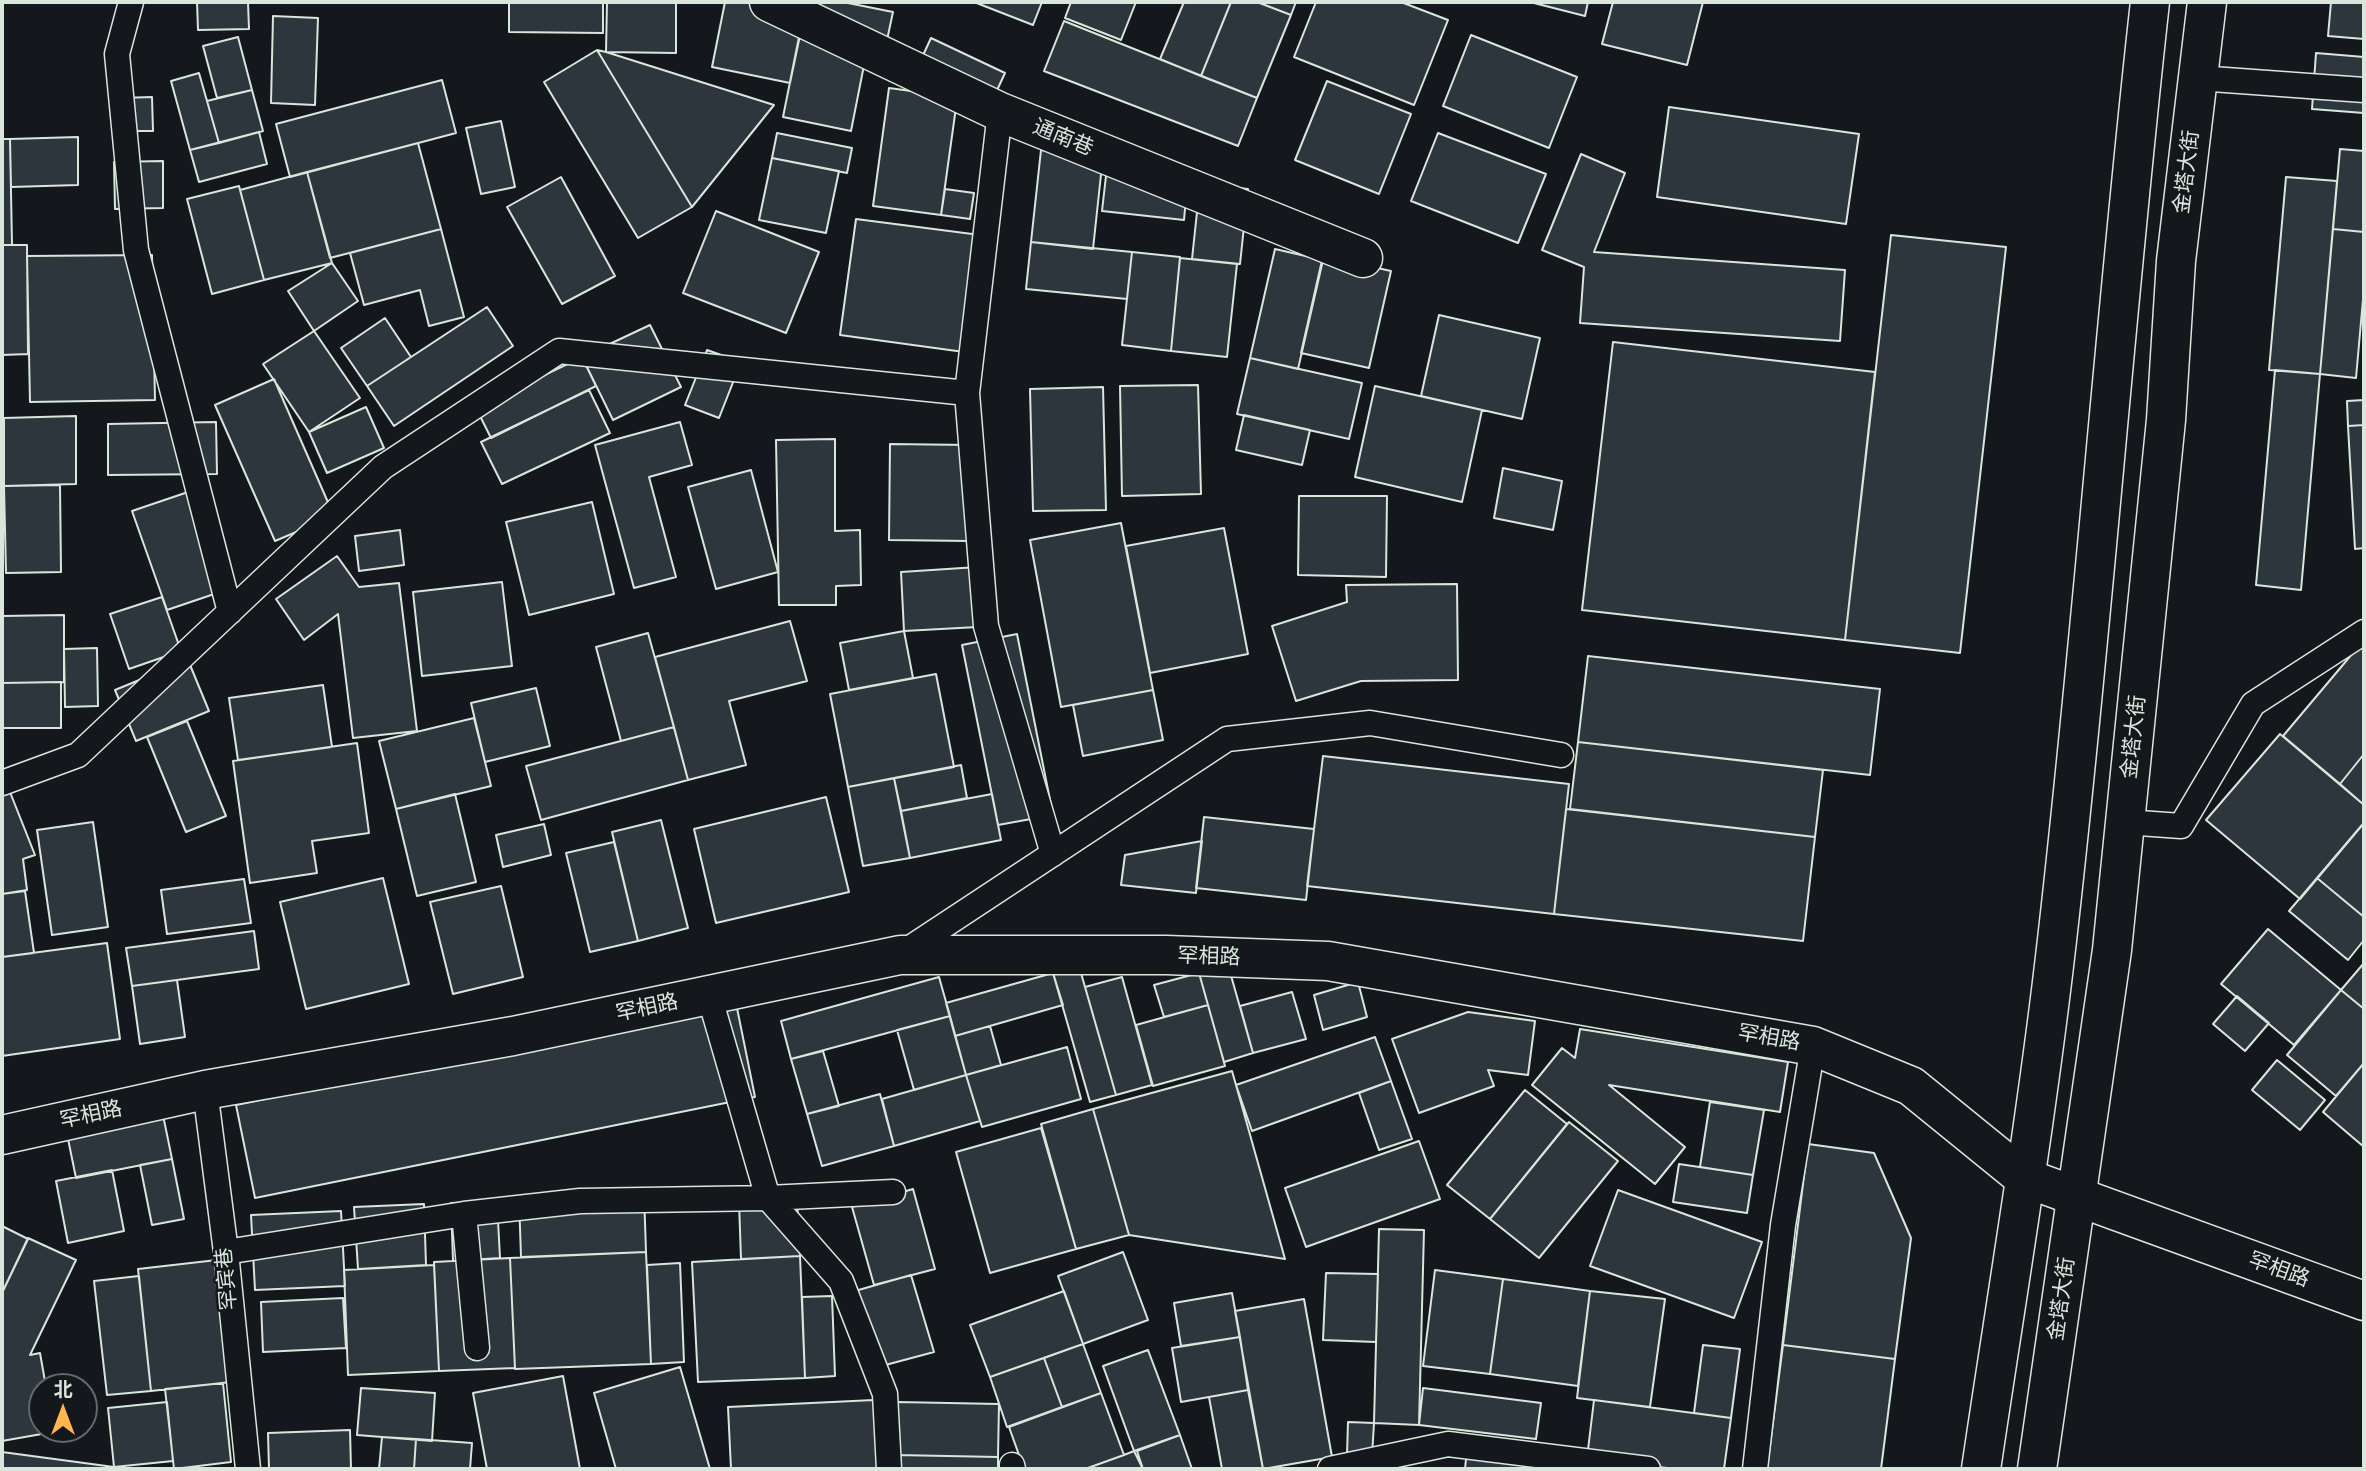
<!DOCTYPE html>
<meta charset="utf-8">
<style>
body{margin:0}
#map{position:relative;width:2366px;height:1471px;overflow:hidden;background:#14181c;font-family:"Noto Sans","Noto Sans SC",sans-serif}
canvas{display:block}
.frame{position:absolute;inset:0;border:4px solid #d8e6dc;pointer-events:none}
.north{position:absolute;left:28px;top:1373px;width:70px;height:70px;box-sizing:border-box;background:#14181c;border:2px solid #626a69;border-radius:50%;rotate:0deg;font-size:19px;font-weight:700;line-height:28px;text-align:center;color:#d8e6dc}
.north::after{content:'';display:block;margin:auto;width:24px;height:32px;background:#ffb74d;clip-path:polygon(50% 0,100% 100%,50% 72%,0 100%)}
</style>
<div id="map">
<canvas width="2366" height="1471"></canvas>
<div class="frame"></div>
<div class="north">北</div>
</div>
<script>
const ctx = document.querySelector('canvas').getContext('2d');
ctx.lineJoin = 'round';
function fill(path, color) {
  ctx.fillStyle = color;
  ctx.fill(path, 'evenodd');
}
function stroke(path, color, width, dash) {
  ctx.strokeStyle = color;
  ctx.lineWidth = width;
  ctx.lineCap = dash ? 'butt' : 'round';
  ctx.setLineDash(dash || []);
  ctx.stroke(path);
}
function write(font, color, halo, rows, align = 'center') {
  ctx.font = font + ' "Noto Sans","Noto Sans SC",sans-serif';
  ctx.lineWidth = 5;
  ctx.setLineDash([]);
  ctx.textBaseline = 'middle';
  ctx.strokeStyle = halo;
  ctx.fillStyle = color;
  for (const [text, x, y, turn = 0] of rows) {
    ctx.save();
    ctx.translate(x, y);
    ctx.rotate((+turn || 0) * Math.PI / 180);
    ctx.textAlign = isNaN(turn) ? turn : align;
    if (halo) ctx.strokeText(text, 0, 0);
    ctx.fillText(text, 0, 0);
    ctx.restore();
  }
}
const building = new Path2D(`
 M 197,2 L 248,2 L 249,29 L 198,30 Z
 M 509,2 L 603,2 L 603,33 L 509,32 Z
 M 607,2 L 676,2 L 676,53 L 606,52 Z
 M 725,2 L 807,2 L 790,83 L 712,67 Z
 M 807,2 L 843,2 L 893,12 L 884,54 Z
 M 974,2 L 1042,2 L 1033,25 Z
 M 1071,2 L 1136,2 L 1121,40 L 1065,18 Z
 M 1184,2 L 1231,2 L 1201,76 L 1160,59 Z
 M 1231,2 L 1257,2 L 1291,15 L 1257,98 L 1201,76 Z
 M 1257,2 L 1296,2 L 1291,15 Z
 M 1316,2 L 1401,2 L 1448,20 L 1414,105 L 1294,57 Z
 M 1530,2 L 1588,2 L 1585,16 Z
 M 1613,2 L 1703,2 L 1687,65 L 1602,44 Z
 M 2331,2 L 2364,2 L 2364,39 L 2328,36 Z
 M 273,16 L 318,18 L 315,105 L 271,103 Z
 M 1064,21 L 1257,98 L 1238,146 L 1044,71 Z
 M 1471,35 L 1577,77 L 1549,148 L 1443,106 Z
 M 238,37 L 252,90 L 217,98 L 203,46 Z
 M 799,37 L 867,50 L 851,131 L 783,117 Z
 M 931,38 L 1005,73 L 986,114 L 957,100 L 941,215 L 873,206 L 889,88 L 948,96 L 912,79 Z
 M 597,50 L 606,52 L 774,105 L 692,207 Z
 M 597,50 L 692,207 L 638,238 L 544,82 Z
 M 2316,53 L 2364,57 L 2364,113 L 2312,109 Z
 M 199,73 L 219,143 L 190,150 L 171,81 Z
 M 442,80 L 456,133 L 290,177 L 276,124 Z
 M 1327,81 L 1411,114 L 1379,194 L 1295,160 Z
 M 252,90 L 263,131 L 219,143 L 207,101 Z
 M 152,97 L 153,131 L 121,131 L 121,98 Z
 M 1669,107 L 1859,134 L 1846,224 L 1657,197 Z
 M 501,121 L 515,187 L 481,194 L 466,128 Z
 M 259,132 L 267,164 L 199,182 L 190,150 Z
 M 777,133 L 852,148 L 847,173 L 772,158 Z
 M 1438,133 L 1546,174 L 1518,243 L 1411,201 Z
 M 78,137 L 78,185 L 11,187 L 10,139 Z
 M 2,139 L 10,139 L 12,245 L 2,245 Z
 M 418,143 L 441,229 L 330,258 L 307,172 Z
 M 2340,149 L 2364,151 L 2364,232 L 2333,229 Z
 M 1041,150 L 1103,156 L 1093,249 L 1031,242 Z
 M 1581,154 L 1625,173 L 1594,252 L 1845,270 L 1840,341 L 1580,323 L 1584,267 L 1542,250 Z
 M 772,158 L 839,171 L 826,233 L 759,220 Z
 M 163,161 L 163,208 L 115,209 L 114,162 Z
 M 1107,167 L 1188,175 L 1184,220 L 1102,211 Z
 M 307,172 L 332,263 L 264,280 L 240,190 Z
 M 561,177 L 615,276 L 562,304 L 507,207 Z
 M 2286,177 L 2337,181 L 2320,374 L 2269,370 Z
 M 1200,184 L 1248,189 L 1240,264 L 1192,259 Z
 M 239,186 L 264,280 L 212,294 L 187,199 Z
 M 945,189 L 974,193 L 970,219 L 941,215 Z
 M 716,211 L 819,252 L 786,333 L 683,293 Z
 M 856,219 L 980,235 L 964,352 L 840,335 Z
 M 441,229 L 464,317 L 429,326 L 420,290 L 364,305 L 350,253 Z
 M 2333,229 L 2364,232 L 2364,288 L 2356,378 L 2320,374 Z
 M 1891,235 L 2006,247 L 1960,653 L 1845,640 Z
 M 1031,242 L 1132,252 L 1127,299 L 1026,289 Z
 M 2,245 L 27,245 L 28,354 L 2,355 Z
 M 1275,249 L 1323,260 L 1298,369 L 1250,358 Z
 M 1132,252 L 1180,257 L 1171,351 L 1122,345 Z
 M 152,255 L 155,400 L 30,402 L 27,256 Z
 M 1323,256 L 1391,271 L 1369,368 L 1301,353 Z
 M 1180,258 L 1237,264 L 1227,357 L 1171,351 Z
 M 332,263 L 358,301 L 314,331 L 288,291 Z
 M 487,307 L 513,346 L 394,426 L 367,386 Z
 M 1439,315 L 1540,338 L 1522,419 L 1421,396 Z
 M 385,318 L 411,357 L 367,386 L 341,348 Z
 M 650,325 L 681,387 L 613,420 L 582,357 Z
 M 314,331 L 360,398 L 309,432 L 263,364 Z
 M 1613,342 L 1875,372 L 1845,640 L 1582,610 Z
 M 707,350 L 741,362 L 719,418 L 685,405 Z
 M 582,357 L 596,386 L 491,438 L 476,408 Z
 M 1250,358 L 1362,383 L 1349,439 L 1237,414 Z
 M 2275,370 L 2320,374 L 2301,590 L 2256,585 Z
 M 274,379 L 334,516 L 275,541 L 215,405 Z
 M 1198,385 L 1201,494 L 1122,496 L 1120,386 Z
 M 1375,386 L 1482,410 L 1462,502 L 1355,477 Z
 M 1103,387 L 1106,510 L 1033,511 L 1030,389 Z
 M 589,390 L 610,433 L 502,484 L 481,442 Z
 M 2364,400 L 2364,425 L 2348,426 L 2347,401 Z
 M 366,407 L 384,448 L 327,473 L 309,432 Z
 M 1244,415 L 1310,430 L 1302,465 L 1236,450 Z
 M 76,416 L 76,484 L 4,486 L 4,418 Z
 M 216,422 L 217,474 L 108,475 L 108,424 Z
 M 680,422 L 692,465 L 649,477 L 676,577 L 634,588 L 595,445 Z
 M 2364,425 L 2364,548 L 2355,549 L 2348,426 Z
 M 835,439 L 835,531 L 860,530 L 861,585 L 836,586 L 836,605 L 779,605 L 776,440 Z
 M 890,444 L 970,445 L 969,541 L 889,540 Z
 M 1503,468 L 1562,481 L 1553,530 L 1494,518 Z
 M 751,470 L 778,572 L 716,589 L 688,487 Z
 M 60,485 L 61,572 L 6,573 L 4,486 Z
 M 191,491 L 226,590 L 167,610 L 132,511 Z
 M 1299,496 L 1387,496 L 1386,577 L 1298,575 Z
 M 592,502 L 614,594 L 529,615 L 506,522 Z
 M 1121,523 L 1153,690 L 1061,707 L 1030,540 Z
 M 1224,528 L 1248,654 L 1150,673 L 1126,546 Z
 M 400,530 L 404,565 L 359,571 L 355,536 Z
 M 337,556 L 359,587 L 399,583 L 417,731 L 353,738 L 338,614 L 304,640 L 276,599 Z
 M 993,566 L 996,626 L 904,631 L 901,572 Z
 M 502,582 L 512,666 L 422,676 L 413,592 Z
 M 1457,584 L 1458,680 L 1361,681 L 1296,701 L 1272,626 L 1347,602 L 1346,585 Z
 M 162,597 L 181,651 L 129,669 L 110,614 Z
 M 64,615 L 64,682 L 2,683 L 2,616 Z
 M 790,621 L 807,681 L 729,701 L 746,765 L 688,780 L 655,657 Z
 M 904,631 L 913,678 L 849,690 L 840,643 Z
 M 648,633 L 674,727 L 621,741 L 596,647 Z
 M 1017,634 L 1053,815 L 998,825 L 962,645 Z
 M 2363,641 L 2364,754 L 2340,784 L 2283,736 Z
 M 97,648 L 98,706 L 65,707 L 64,649 Z
 M 1588,656 L 1880,689 L 1870,775 L 1578,742 Z
 M 188,660 L 209,711 L 136,741 L 115,690 Z
 M 936,674 L 954,767 L 848,787 L 830,694 Z
 M 61,682 L 61,728 L 2,728 L 2,683 Z
 M 323,685 L 332,747 L 238,760 L 229,698 Z
 M 536,688 L 550,746 L 485,762 L 471,703 Z
 M 1153,690 L 1163,740 L 1083,756 L 1073,705 Z
 M 474,718 L 491,786 L 396,809 L 379,741 Z
 M 187,721 L 226,816 L 186,832 L 147,737 Z
 M 674,727 L 688,780 L 541,820 L 526,766 Z
 M 2280,734 L 2364,805 L 2364,823 L 2300,899 L 2206,820 Z
 M 1578,742 L 1823,770 L 1815,837 L 1570,809 Z
 M 357,743 L 369,833 L 312,841 L 317,873 L 250,883 L 233,761 Z
 M 2364,754 L 2364,805 L 2340,784 Z
 M 1323,756 L 1569,784 L 1554,914 L 1307,886 Z
 M 961,765 L 967,798 L 901,811 L 894,778 Z
 M 894,778 L 910,858 L 863,866 L 848,787 Z
 M 6,782 L 35,855 L 23,859 L 27,890 L 2,894 L 2,783 Z
 M 455,794 L 476,882 L 417,896 L 396,809 Z
 M 992,794 L 1001,840 L 910,858 L 901,811 Z
 M 826,797 L 849,892 L 716,923 L 694,829 Z
 M 1566,809 L 1815,837 L 1803,941 L 1554,914 Z
 M 1204,817 L 1314,829 L 1306,900 L 1196,888 Z
 M 661,820 L 688,928 L 638,941 L 612,832 Z
 M 93,822 L 108,927 L 52,935 L 37,830 Z
 M 544,824 L 551,855 L 503,867 L 496,835 Z
 M 2362,825 L 2364,827 L 2364,917 L 2317,878 Z
 M 1202,841 L 1196,893 L 1121,885 L 1125,855 Z
 M 614,842 L 638,941 L 590,952 L 566,853 Z
 M 383,878 L 409,984 L 306,1009 L 280,902 Z
 M 2317,878 L 2364,917 L 2364,940 L 2348,960 L 2289,911 Z
 M 244,879 L 251,923 L 167,934 L 161,890 Z
 M 501,886 L 523,977 L 453,994 L 430,902 Z
 M 25,891 L 34,953 L 2,957 L 2,894 Z
 M 2268,929 L 2341,990 L 2294,1045 L 2221,984 Z
 M 254,931 L 259,969 L 132,986 L 126,948 Z
 M 107,943 L 120,1039 L 2,1056 L 2,957 Z
 M 2364,963 L 2364,1009 L 2341,990 Z
 M 1228,965 L 1253,1053 L 1224,1062 L 1199,973 Z
 M 1079,966 L 1116,1095 L 1090,1102 L 1053,973 Z
 M 1053,973 L 1063,1005 L 955,1036 L 946,1003 Z
 M 1199,973 L 1208,1005 L 1164,1017 L 1154,985 Z
 M 939,977 L 950,1016 L 791,1059 L 781,1021 Z
 M 1122,977 L 1152,1085 L 1116,1095 L 1085,987 Z
 M 177,980 L 185,1037 L 140,1044 L 132,986 Z
 M 1358,982 L 1367,1017 L 1323,1030 L 1314,995 Z
 M 2341,990 L 2364,1009 L 2364,1063 L 2336,1096 L 2287,1055 Z
 M 1292,992 L 1306,1039 L 1253,1053 L 1240,1006 Z
 M 2237,996 L 2269,1023 L 2245,1051 L 2213,1024 Z
 M 736,1003 L 755,1097 L 255,1198 L 236,1105 Z
 M 1208,1005 L 1225,1066 L 1153,1086 L 1136,1025 Z
 M 1468,1012 L 1535,1021 L 1528,1075 L 1488,1070 L 1494,1086 L 1419,1113 L 1392,1039 Z
 M 950,1016 L 966,1075 L 914,1090 L 897,1030 Z
 M 990,1026 L 1001,1065 L 966,1075 L 955,1036 Z
 M 1580,1029 L 1788,1062 L 1780,1112 L 1609,1085 L 1685,1147 L 1655,1184 L 1532,1085 L 1562,1048 L 1575,1058 Z
 M 1375,1037 L 1391,1081 L 1252,1131 L 1236,1085 Z
 M 1067,1047 L 1081,1099 L 982,1127 L 966,1075 Z
 M 823,1051 L 839,1106 L 807,1114 L 791,1059 Z
 M 2277,1060 L 2325,1100 L 2300,1130 L 2252,1090 Z
 M 2364,1063 L 2364,1147 L 2323,1112 Z
 M 1232,1071 L 1236,1085 L 1285,1259 L 1129,1235 L 1093,1109 Z
 M 966,1075 L 980,1121 L 894,1146 L 882,1099 Z
 M 1391,1081 L 1412,1139 L 1379,1150 L 1359,1093 Z
 M 1525,1090 L 1567,1124 L 1490,1219 L 1447,1185 Z
 M 880,1094 L 894,1146 L 822,1166 L 807,1114 Z
 M 1710,1102 L 1764,1110 L 1753,1175 L 1700,1167 Z
 M 1093,1109 L 1129,1235 L 1076,1249 L 1041,1124 Z
 M 163,1115 L 172,1159 L 76,1178 L 67,1134 Z
 M 1569,1122 L 1618,1161 L 1539,1258 L 1490,1219 Z
 M 1041,1128 L 1076,1249 L 990,1273 L 956,1152 Z
 M 1419,1141 L 1440,1199 L 1306,1247 L 1285,1188 Z
 M 1808,1144 L 1874,1153 L 1911,1238 L 1895,1359 L 1783,1345 Z
 M 172,1159 L 184,1219 L 152,1225 L 140,1165 Z
 M 1679,1164 L 1753,1175 L 1747,1213 L 1673,1202 Z
 M 112,1170 L 124,1231 L 68,1243 L 56,1181 Z
 M 913,1189 L 935,1269 L 874,1285 L 852,1207 Z
 M 1618,1190 L 1762,1242 L 1734,1318 L 1590,1266 Z
 M 644,1193 L 646,1252 L 521,1257 L 519,1198 Z
 M 797,1199 L 800,1256 L 741,1259 L 739,1202 Z
 M 497,1202 L 500,1258 L 453,1261 L 451,1203 Z
 M 424,1204 L 426,1265 L 358,1269 L 354,1207 Z
 M 341,1211 L 345,1286 L 255,1290 L 251,1215 Z
 M 2,1226 L 28,1239 L 2,1293 Z
 M 1379,1229 L 1424,1230 L 1419,1425 L 1374,1423 Z
 M 28,1238 L 76,1260 L 30,1355 L 40,1353 L 46,1387 L 42,1387 L 42,1429 L 53,1429 L 53,1432 L 2,1441 L 2,1293 Z
 M 646,1252 L 651,1364 L 515,1369 L 510,1258 Z
 M 1123,1252 L 1148,1320 L 1083,1344 L 1058,1276 Z
 M 800,1256 L 805,1378 L 698,1382 L 692,1262 Z
 M 510,1258 L 515,1368 L 439,1371 L 434,1262 Z
 M 217,1260 L 231,1382 L 151,1391 L 138,1269 Z
 M 680,1263 L 684,1362 L 651,1364 L 647,1265 Z
 M 434,1265 L 439,1371 L 348,1375 L 344,1270 Z
 M 1435,1270 L 1503,1279 L 1490,1374 L 1423,1366 Z
 M 1326,1273 L 1378,1274 L 1376,1342 L 1323,1340 Z
 M 911,1275 L 934,1352 L 878,1367 L 855,1291 Z
 M 139,1276 L 151,1391 L 107,1395 L 94,1281 Z
 M 1503,1279 L 1590,1291 L 1578,1386 L 1490,1374 Z
 M 1064,1291 L 1083,1344 L 990,1377 L 970,1325 Z
 M 1590,1291 L 1665,1299 L 1650,1407 L 1577,1398 Z
 M 1232,1293 L 1240,1337 L 1181,1346 L 1174,1303 Z
 M 832,1296 L 835,1376 L 805,1378 L 802,1297 Z
 M 343,1298 L 346,1348 L 263,1352 L 261,1302 Z
 M 1304,1299 L 1332,1457 L 1263,1469 L 1235,1311 Z
 M 1240,1337 L 1248,1390 L 1181,1402 L 1172,1348 Z
 M 1083,1344 L 1101,1393 L 1062,1407 L 1044,1358 Z
 M 1703,1345 L 1740,1349 L 1731,1418 L 1694,1413 Z
 M 1783,1345 L 1895,1359 L 1881,1469 L 1767,1469 Z
 M 1148,1350 L 1180,1435 L 1134,1451 L 1103,1366 Z
 M 1044,1358 L 1062,1407 L 1007,1427 L 990,1377 Z
 M 680,1367 L 710,1469 L 616,1469 L 594,1393 Z
 M 563,1376 L 580,1469 L 487,1469 L 473,1393 Z
 M 223,1383 L 231,1462 L 174,1469 L 165,1389 Z
 M 361,1388 L 435,1393 L 432,1441 L 357,1435 Z
 M 1423,1388 L 1541,1403 L 1536,1439 L 1419,1425 Z
 M 1248,1390 L 1263,1469 L 1222,1469 L 1209,1397 Z
 M 1101,1393 L 1124,1455 L 1085,1469 L 1024,1469 L 1009,1427 Z
 M 874,1400 L 877,1469 L 731,1469 L 728,1407 Z
 M 1594,1400 L 1731,1418 L 1724,1469 L 1675,1469 L 1587,1458 Z
 M 167,1402 L 173,1461 L 114,1467 L 108,1408 Z
 M 898,1402 L 999,1404 L 998,1457 L 896,1455 Z
 M 1348,1422 L 1374,1423 L 1372,1456 L 1347,1455 Z
 M 350,1430 L 351,1469 L 269,1469 L 268,1433 Z
 M 1180,1435 L 1192,1469 L 1143,1469 L 1137,1451 Z
 M 382,1437 L 416,1439 L 414,1469 L 379,1469 Z
 M 416,1439 L 472,1443 L 470,1469 L 414,1469 Z
 M 1467,1449 L 1534,1457 L 1533,1469 L 1465,1469 Z
 M 1134,1451 L 1143,1469 L 1085,1469 L 1124,1455 Z
 M 2,1452 L 114,1467 L 131,1469 L 2,1469 Z
 M 896,1455 L 998,1457 L 998,1469 L 896,1469 Z`);
fill(building, '#2c363c');
stroke(building, '#d8e6dc', 2);
const lane = new Path2D(`
 M 131,2 L 117,54 L 136,250 L 230,612
 M 2198,78 L 2364,90
 M 1000,112 L 967,393 L 986,626 L 1053,854
 M 2,783 L 78,755 L 383,467 L 559,351 L 967,393
 M 2125,822 L 2181,826 L 2253,704 L 2364,632
 M 901,954 L 1227,739 L 1370,723 L 1561,755
 M 709,995 L 768,1198 L 841,1281 L 885,1394 L 889,1469
 M 205,1090 L 226,1252 L 248,1469
 M 464,1214 L 477,1348
 M 226,1252 L 464,1214 L 580,1201 L 768,1198 L 893,1192
 M 1012,1465 L 1013,1469
 M 1330,1469 L 1448,1444 L 1648,1469
 M 1755,1469 L 1783,1225 L 1813,1046`);
const street = new Path2D(`
 M 769,2 L 1000,112 L 1363,258
 M 2,1135 L 205,1090 L 513,1036 L 900,955 L 1166,955 L 1328,961 L 1813,1046 L 1911,1086 L 2023,1177 L 2364,1301`);
const secondary = new Path2D(`
 M 1981,1469 C 2007,1294 2037,1116 2057,940 C 2093,628 2115,314 2150,2
 M 2037,1469 L 2112,950 L 2166,420 L 2176,261 L 2207,2`);
stroke(lane, '#d8e6dc', 27);
stroke(street, '#d8e6dc', 41);
stroke(secondary, '#d8e6dc', 41);
stroke(lane, '#14181c', 24);
stroke(street, '#14181c', 38);
stroke(secondary, '#14181c', 38);
write('21px', '#d8e6dc', '#14181c', [
 ["通南巷",1063,138,22],
 ["金塔大街",2187,172,-83],
 ["金塔大街",2134,737,-84],
 ["罕相路",1209,957,2],
 ["罕相路",647,1008,-12],
 ["罕相路",1769,1038,10],
 ["罕相路",91,1115,-12],
 ["罕相路",2279,1270,20],
 ["罕宾巷",227,1279,-95],
 ["金塔大街",2062,1299,-82]
]);
</script>
